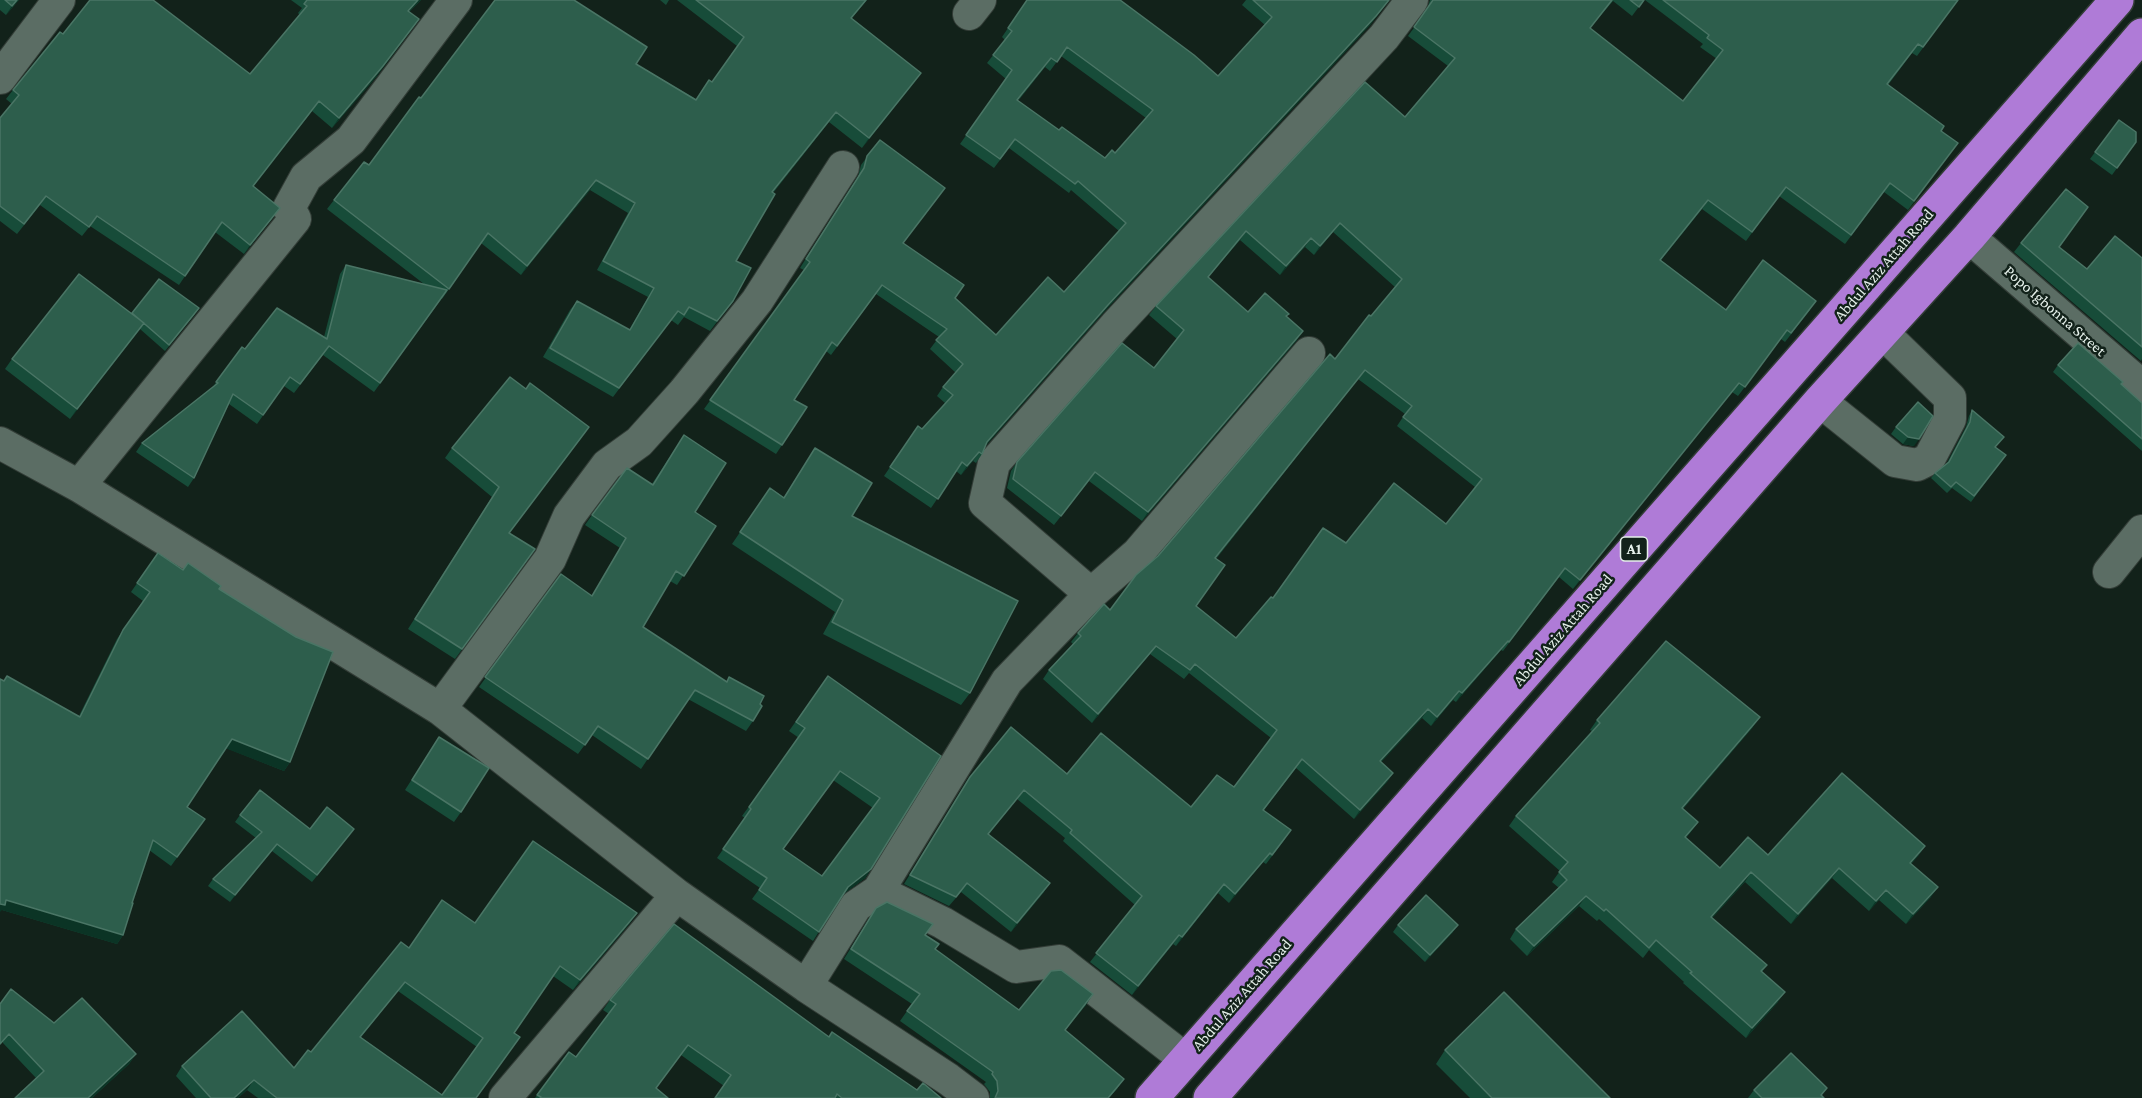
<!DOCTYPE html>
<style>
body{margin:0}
canvas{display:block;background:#12221a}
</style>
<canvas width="2142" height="1098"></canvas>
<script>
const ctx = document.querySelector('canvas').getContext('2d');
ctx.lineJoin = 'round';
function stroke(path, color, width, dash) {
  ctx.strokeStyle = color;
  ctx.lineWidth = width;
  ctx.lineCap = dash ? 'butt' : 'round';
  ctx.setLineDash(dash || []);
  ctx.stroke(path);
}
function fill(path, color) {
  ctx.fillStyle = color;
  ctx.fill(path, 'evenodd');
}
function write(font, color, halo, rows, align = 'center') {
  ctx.font = font + ' "Crimson Pro",serif';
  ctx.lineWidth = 5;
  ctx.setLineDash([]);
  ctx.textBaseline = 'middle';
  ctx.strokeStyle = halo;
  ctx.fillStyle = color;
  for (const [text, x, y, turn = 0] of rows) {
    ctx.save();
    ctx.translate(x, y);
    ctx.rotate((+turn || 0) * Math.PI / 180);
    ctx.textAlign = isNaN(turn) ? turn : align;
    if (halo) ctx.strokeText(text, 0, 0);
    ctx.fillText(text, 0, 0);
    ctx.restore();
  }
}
const minor = new Path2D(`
 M 969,14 L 980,0
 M 0,78 L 59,0
 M 1969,237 L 2142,386
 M 1820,401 L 1895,461 L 1917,465 L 1929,459 L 1950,419 L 1950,398 L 1882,332
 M 0,443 L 79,486 L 440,709 L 677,895 L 806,986 L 948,1079 L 973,1098
 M 79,486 L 295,219 L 289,208 L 306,177 L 351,140 L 456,0
 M 2109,572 L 2142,531
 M 1091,594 L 985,503 L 994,463 L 1115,326 L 1384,37 L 1412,0
 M 440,709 L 550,559 L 569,516 L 607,465 L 639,442 L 684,392 L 757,301 L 843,167
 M 878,891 L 943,923 L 1016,967 L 1059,961 L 1185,1059
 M 806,986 L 856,906 L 878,891 L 1007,681 L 1091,594 L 1138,553 L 1309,353
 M 505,1098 L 677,895`);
const highway = new Path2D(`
 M 1152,1098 L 2117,0
 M 1210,1098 L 1820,401 L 1969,237 L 2142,35`);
stroke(minor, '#333d37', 34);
stroke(highway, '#333d37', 36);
stroke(minor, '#5b6d64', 32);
stroke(highway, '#af7bd7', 33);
fill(new Path2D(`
 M 0,0 L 19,0 L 6,15 L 0,10 Z
 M 291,0 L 421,0 L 409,12 L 377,76 L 332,128 L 312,111 L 253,186 L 273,217 L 244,254 L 215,232 L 179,285 L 90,226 L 82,236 L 40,205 L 17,234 L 0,221 L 0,118 L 12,104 L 6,99 L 13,90 L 63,34 L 250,74 L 300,15 L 298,13 L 302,8 Z
 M 660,0 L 669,0 L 666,5 Z
 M 677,0 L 867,0 L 852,18 L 921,73 L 862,148 L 829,122 L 773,193 L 736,261 L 726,310 L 710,331 L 684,317 L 678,325 L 671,320 L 613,397 L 543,357 L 570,310 L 577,301 L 629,330 L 648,297 L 597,270 L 628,213 L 590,190 L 521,275 L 481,243 L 442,299 L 442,298 L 374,392 L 323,355 L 294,393 L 284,386 L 257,424 L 229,404 L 194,478 L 188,487 L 136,452 L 142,443 L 212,388 L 242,347 L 245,349 L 324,337 L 340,274 L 346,265 L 424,284 L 327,209 L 334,200 L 369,165 L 421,98 L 636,64 L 696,99 L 709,80 L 712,82 L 737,46 Z
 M 1027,0 L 1218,76 L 1265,25 L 1242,5 L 1246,0 L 1389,0 L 1370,25 L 1102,314 L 985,446 L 982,454 L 976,463 L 973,461 L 961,475 L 956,471 L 931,508 L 884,476 L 918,426 L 922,429 L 945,403 L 937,396 L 943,387 L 956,373 L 930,349 L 939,337 L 876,294 L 831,355 L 826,351 L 794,400 L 782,445 L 776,454 L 704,409 L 804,270 L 800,268 L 858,177 L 861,165 L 880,140 L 903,243 L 955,298 L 996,335 L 1064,292 L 1119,231 L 1071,190 L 1069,193 L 1009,148 L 994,168 L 960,144 L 1006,79 L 987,63 L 1005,40 L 1002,37 ZM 1061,56 L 1146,118 L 1115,153 L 1105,158 L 1059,130 L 1018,101 L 1045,67 L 1050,71 Z
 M 1430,0 L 1644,0 L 1632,16 L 1613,1 L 1590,28 L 1683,101 L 1717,59 L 1700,47 L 1703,44 L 1645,0 L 1958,0 L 1917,56 L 1912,53 L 1888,85 L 1941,131 L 1958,143 L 1908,210 L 1884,192 L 1845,244 L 1779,196 L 1746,241 L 1702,209 L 1661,260 L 1726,310 L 1810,310 L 1785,342 L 1781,339 L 1738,396 L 1732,392 L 1573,589 L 1559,577 L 1503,651 L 1501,650 L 1456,702 L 1453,700 L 1431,726 L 1422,718 L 1381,762 L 1393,773 L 1387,782 L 1354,819 L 1296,768 L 1264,810 L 1285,839 L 1266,864 L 1263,862 L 1229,903 L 1218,893 L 1176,946 L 1173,944 L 1132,995 L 1090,962 L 1135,905 L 1063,841 L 1065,838 L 1017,799 L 989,834 L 1044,892 L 1011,932 L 961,892 L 949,906 L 904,884 L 970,777 L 1067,774 L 1191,807 L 1234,787 L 1271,738 L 1189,673 L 1184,679 L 1150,654 L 1092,723 L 1043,679 L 1049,670 L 1073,644 L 1071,642 L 1078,633 L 1110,610 L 1335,359 L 1395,287 L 1333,232 L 1314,255 L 1305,247 L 1280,275 L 1240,240 L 1208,277 L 1248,312 L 1287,316 L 1297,340 L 1142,521 L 1089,481 L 1054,525 L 1007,488 L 1011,471 L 1017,462 L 1154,368 L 1177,339 L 1149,315 L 1156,306 L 1365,82 L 1405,117 L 1448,66 L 1408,36 L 1427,10 ZM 1358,379 L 1405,414 L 1397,426 L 1475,487 L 1446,524 L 1273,598 L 1236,638 L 1196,606 L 1216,559 Z
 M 2119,120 L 2136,142 L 2112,175 L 2090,159 Z
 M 2021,243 L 2059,247 L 2087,269 L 2142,258 L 2142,359 L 2141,361 L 2014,252 Z
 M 132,314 L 195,314 L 165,351 L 140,329 L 70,419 L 5,369 L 12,359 Z
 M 2058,365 L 2121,384 L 2142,403 L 2142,451 L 2053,372 Z
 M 530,383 L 582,437 L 509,533 L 535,549 L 455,659 L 408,629 L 492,497 L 445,458 L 452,448 L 526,389 Z
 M 1918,402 L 1914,446 L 1903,444 L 1891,434 L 1896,427 Z
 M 1972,410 L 2004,437 L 1995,447 L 2006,455 L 1971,502 L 1952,488 L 1947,493 L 1931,478 L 1935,473 L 1947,463 L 1966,427 L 1969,416 Z
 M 684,435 L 695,512 L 716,526 L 677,585 L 670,581 L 643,627 L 726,682 L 729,677 L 760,704 L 753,721 L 746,731 L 688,699 L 641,769 L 592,735 L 578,754 L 479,687 L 561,574 L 592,596 L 620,548 L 585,525 L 592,515 L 652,484 Z
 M 815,448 L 852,516 L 970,693 L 961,705 L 823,634 L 835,612 L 732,544 L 770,488 L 784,497 Z
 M 158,553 L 183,570 L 219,589 L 290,762 L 284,771 L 226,748 L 187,807 L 205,819 L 171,866 L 149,850 L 132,903 L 123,935 L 117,944 L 2,910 L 4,681 L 7,676 L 79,716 L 117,639 L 143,601 L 131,592 Z
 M 828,676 L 941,756 L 871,869 L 865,878 L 842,895 L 813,941 L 752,899 L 760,888 L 717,858 L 745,818 L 742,816 L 799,738 L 789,731 ZM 833,780 L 873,808 L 822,876 L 783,849 Z
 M 1597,720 L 1753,727 L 1683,809 L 1698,822 L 1686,838 L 1720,868 L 1768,855 L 1925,846 L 1918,856 L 1911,864 L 1931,897 L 1906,924 L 1879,900 L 1869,911 L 1832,878 L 1791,924 L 1745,882 L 1712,918 L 1767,965 L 1762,972 L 1778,1002 L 1746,1038 L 1683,983 L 1684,982 L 1649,950 L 1643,958 L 1599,919 L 1597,921 L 1579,906 L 1527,956 L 1510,939 L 1516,929 L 1559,888 L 1552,882 L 1560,871 L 1509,826 L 1516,816 L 1592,731 L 1590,730 Z
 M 439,737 L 461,812 L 454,822 L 405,790 Z
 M 240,815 L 310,829 L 349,836 L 312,882 L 272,851 L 230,902 L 208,886 L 213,879 L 256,838 L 235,822 Z
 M 876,908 L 926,935 L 935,949 L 1019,1010 L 1086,1005 L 1065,1030 L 1124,1079 L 1117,1089 L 1109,1098 L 990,1098 L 990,1092 L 984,1084 L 986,1082 L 900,1021 L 912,1004 L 844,959 Z
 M 475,923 L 630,923 L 573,990 L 553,976 L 514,1033 L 476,1098 L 258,1098 L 247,1090 L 238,1098 L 196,1098 L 176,1076 L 182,1066 L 294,1068 L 311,1052 L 409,948 ZM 398,991 L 477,1047 L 442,1095 L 361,1037 Z
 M 1398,925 L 1453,932 L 1425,962 L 1393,932 Z
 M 610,1000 L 829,1037 L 917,1090 L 941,1098 L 715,1098 L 724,1086 L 681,1055 L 656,1088 L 668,1098 L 535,1098 L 569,1052 L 576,1057 L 609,1014 L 603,1010 Z
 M 0,1004 L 54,1023 L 136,1054 L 129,1064 L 92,1098 L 15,1098 L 36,1078 L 3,1043 Z
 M 1445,1050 L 1610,1098 L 1470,1098 L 1436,1064 Z
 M 1827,1088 L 1822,1095 L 1824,1098 L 1748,1098 L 1754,1090 Z`), '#174c39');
fill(new Path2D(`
 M 17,0 L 19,0 L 6,15 L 12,6 Z
 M 418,0 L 421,0 L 401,20 L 408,11 Z
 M 1389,0 L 1370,25 L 1102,314 L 981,451 L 987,442 L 1108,305 Z
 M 412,29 L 377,76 L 332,128 L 339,118 Z
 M 1051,58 L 1045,67 L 1011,109 L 1017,100 Z
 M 921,73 L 914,83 L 862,148 L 869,138 Z
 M 319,101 L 312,111 L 246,196 L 253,186 Z
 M 836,112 L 829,122 L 765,202 L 772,192 Z
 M 596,180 L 590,190 L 521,275 L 527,266 Z
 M 1708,200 L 1702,209 L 1654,269 L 1660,260 Z
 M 280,208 L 273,217 L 244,254 L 250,245 Z
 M 1340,223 L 1333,232 L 1314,255 L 1320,246 Z
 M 1246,231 L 1240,240 L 1201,286 L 1208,277 Z
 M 1311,238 L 1305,247 L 1280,275 L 1286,266 Z
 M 144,323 L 136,334 L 70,419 L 77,409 Z
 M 1303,331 L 1297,340 L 1142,521 L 1148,512 Z
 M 1365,370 L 1358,379 L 1209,567 L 1215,558 Z
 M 1739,383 L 1732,392 L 1573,589 L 1580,580 Z
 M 1908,437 L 1919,439 L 1914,446 L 1903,444 Z
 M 979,452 L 973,461 L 961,475 L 967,466 Z
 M 1095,472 L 1089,481 L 1054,525 L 1061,516 Z
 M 1508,641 L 1501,650 L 1456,702 L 1462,693 Z
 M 1156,646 L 1150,654 L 1092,723 L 1098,714 Z
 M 1459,691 L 1453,700 L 1431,726 L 1437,717 Z
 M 1428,709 L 1422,718 L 1374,770 L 1380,761 Z
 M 1760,717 L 1753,727 L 1675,818 L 1682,808 Z
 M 232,739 L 290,762 L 284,771 L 225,748 Z
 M 1393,773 L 1387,782 L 1354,819 L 1360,810 Z
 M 1024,790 L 1017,799 L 982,843 L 988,834 Z
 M 1698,822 L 1691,832 L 1678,847 L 1685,837 Z
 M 277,844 L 272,851 L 230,902 L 235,895 Z
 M 1925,846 L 1918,856 L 1903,873 L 1910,863 Z
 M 1270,853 L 1263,862 L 1229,903 L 1235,894 Z
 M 1839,868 L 1832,878 L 1791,924 L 1798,914 Z
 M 871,869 L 865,878 L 841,896 L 848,887 Z
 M 1751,872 L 1745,882 L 1704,927 L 1711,917 Z
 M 1050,883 L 1044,892 L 1011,932 L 1017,923 Z
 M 1224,884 L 1218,893 L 1176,946 L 1182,937 Z
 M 1938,887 L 1931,897 L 1906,924 L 1913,914 Z
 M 1886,890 L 1879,900 L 1869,911 L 1876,901 Z
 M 1586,896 L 1579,906 L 1527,956 L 1534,946 Z
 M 6,900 L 123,935 L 117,944 L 2,910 L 0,912 L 0,904 Z
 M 637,913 L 630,923 L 573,990 L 580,980 Z
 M 1458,925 L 1453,932 L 1425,962 L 1430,955 Z
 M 1179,935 L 1173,944 L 1132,995 L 1138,986 Z
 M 1785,992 L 1778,1002 L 1746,1038 L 1752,1028 Z
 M 1093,994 L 1086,1005 L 1057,1040 L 1065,1030 Z
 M 136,1054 L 129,1064 L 92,1098 L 88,1098 Z
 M 254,1080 L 247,1090 L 238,1098 L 234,1098 Z`), '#0b3425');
const building = new Path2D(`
 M 5,0 L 17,0 L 12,6 Z
 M 90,0 L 153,0 L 250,74 L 307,6 L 304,4 L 307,0 L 418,0 L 408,11 L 419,19 L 383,66 L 339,118 L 319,101 L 253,186 L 280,208 L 250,245 L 222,222 L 185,276 L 97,216 L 89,227 L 46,196 L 24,224 L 0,206 L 0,118 L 19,95 L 13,90 L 60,32 L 63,34 Z
 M 495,0 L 574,0 L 647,47 L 636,64 L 696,100 L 709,80 L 712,82 L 744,37 L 696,0 L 866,0 L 851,18 L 921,73 L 869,138 L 836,112 L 772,192 L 775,194 L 736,261 L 751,268 L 733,301 L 717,321 L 689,307 L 684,315 L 678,311 L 619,388 L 550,348 L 577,301 L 630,330 L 654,288 L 603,261 L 635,203 L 596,180 L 527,266 L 488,233 L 449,289 L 334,200 L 364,162 L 369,165 L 419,97 L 421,98 Z
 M 1027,0 L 1120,0 L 1194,55 L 1218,76 L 1272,17 L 1253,0 L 1389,0 L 1376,16 L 1108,305 L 987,442 L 982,454 L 979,452 L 967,466 L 962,462 L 938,499 L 890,467 L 918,426 L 922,429 L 953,395 L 943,387 L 963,364 L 936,340 L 947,329 L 882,285 L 837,346 L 832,342 L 794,400 L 807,407 L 782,445 L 710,400 L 810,262 L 806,259 L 864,168 L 867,156 L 880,140 L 945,188 L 903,243 L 964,285 L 955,298 L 996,335 L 1048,277 L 1064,292 L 1126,223 L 1078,181 L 1075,184 L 1015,139 L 1000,159 L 966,135 L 1012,70 L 993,55 L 1012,31 L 1008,28 ZM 1067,47 L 1153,110 L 1115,153 L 1112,150 L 1105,158 L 1062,127 L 1059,130 L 1017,100 L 1051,58 L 1057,62 Z
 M 1433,0 L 1612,0 L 1590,28 L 1683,101 L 1723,50 L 1707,38 L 1709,35 L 1663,0 L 1958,0 L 1923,47 L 1918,44 L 1887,84 L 1944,126 L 1941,131 L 1958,143 L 1914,201 L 1890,183 L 1851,235 L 1786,187 L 1752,232 L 1708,200 L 1660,260 L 1726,310 L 1763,260 L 1816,301 L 1791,333 L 1787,330 L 1745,387 L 1739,383 L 1580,580 L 1565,568 L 1509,642 L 1508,641 L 1462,693 L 1459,691 L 1437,717 L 1428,709 L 1380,761 L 1393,773 L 1360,810 L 1302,759 L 1263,810 L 1291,830 L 1272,855 L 1270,853 L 1235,894 L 1224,884 L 1182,937 L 1179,935 L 1138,986 L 1096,953 L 1142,896 L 1070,833 L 1072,830 L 1024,790 L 988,834 L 1050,883 L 1017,923 L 967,883 L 956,897 L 910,875 L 970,777 L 1011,727 L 1067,774 L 1101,733 L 1191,807 L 1217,775 L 1234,787 L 1277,730 L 1195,664 L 1190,670 L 1156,646 L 1098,714 L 1049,670 L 1081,636 L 1078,633 L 1104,604 L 1110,610 L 1136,575 L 1158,556 L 1330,354 L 1335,359 L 1369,315 L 1371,316 L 1402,279 L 1340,223 L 1320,246 L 1311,238 L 1286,266 L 1246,231 L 1208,277 L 1248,312 L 1265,293 L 1289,314 L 1286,316 L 1303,331 L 1148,512 L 1095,472 L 1061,516 L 1013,479 L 1017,462 L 1122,343 L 1154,368 L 1184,330 L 1156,306 L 1365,82 L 1405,117 L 1455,58 L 1414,27 ZM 1365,370 L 1412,406 L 1403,417 L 1482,479 L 1446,524 L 1394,483 L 1346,543 L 1323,528 L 1273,598 L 1271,597 L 1236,638 L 1196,606 L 1225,565 L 1215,558 Z
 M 1630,0 L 1644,0 L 1639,7 Z
 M 2119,120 L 2136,132 L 2136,142 L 2117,168 L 2095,152 Z
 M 2066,189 L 2088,207 L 2059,247 L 2087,269 L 2115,236 L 2142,258 L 2142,347 L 2021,243 Z
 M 346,265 L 447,290 L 380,383 L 329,346 L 300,384 L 290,377 L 263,415 L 233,394 L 194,478 L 142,443 L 218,383 L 216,382 L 242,347 L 245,349 L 277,308 L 327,339 Z
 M 79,274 L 144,323 L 77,409 L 12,359 Z
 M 159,279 L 199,308 L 169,345 L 132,313 Z
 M 2078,343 L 2123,382 L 2121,384 L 2142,403 L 2142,439 L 2058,365 Z
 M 510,377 L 526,389 L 530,383 L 589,427 L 509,533 L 535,549 L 462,649 L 415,619 L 499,487 L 452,448 Z
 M 1918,402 L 1933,416 L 1919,439 L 1908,437 L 1896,427 Z
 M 1972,410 L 2004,437 L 1995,447 L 2006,455 L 1974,496 L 1956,482 L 1951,487 L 1935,473 L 1949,462 L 1970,422 Z
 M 684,435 L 726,463 L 695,512 L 716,526 L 684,576 L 676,571 L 643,627 L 727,682 L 729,677 L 764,696 L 760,704 L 762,706 L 753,721 L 695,690 L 648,759 L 598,726 L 585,745 L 485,677 L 561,574 L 592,596 L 626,538 L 592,515 L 627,468 L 653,485 Z
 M 815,448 L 872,483 L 852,516 L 1018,601 L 970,693 L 832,622 L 843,600 L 740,532 L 770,488 L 784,498 Z
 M 158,553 L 183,570 L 188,563 L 221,586 L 219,589 L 296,637 L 333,652 L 290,762 L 232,739 L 187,807 L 205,819 L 177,857 L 153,840 L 132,903 L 133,903 L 123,935 L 6,900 L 5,905 L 0,904 L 0,679 L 4,681 L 7,676 L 80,717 L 123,630 L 150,592 L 137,583 Z
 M 1666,641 L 1760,717 L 1682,808 L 1698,822 L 1685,837 L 1720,868 L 1748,837 L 1768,855 L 1842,773 L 1925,846 L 1910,863 L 1938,887 L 1913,914 L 1886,890 L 1876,901 L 1839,868 L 1798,914 L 1751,872 L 1711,917 L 1767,965 L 1761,971 L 1785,992 L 1752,1028 L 1690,973 L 1692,972 L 1656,940 L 1649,948 L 1606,909 L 1604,911 L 1586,896 L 1534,946 L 1516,929 L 1567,880 L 1559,872 L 1568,862 L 1516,816 L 1600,723 L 1597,720 Z
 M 828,676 L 941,756 L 871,869 L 848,887 L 819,932 L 759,890 L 767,878 L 723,849 L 751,809 L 749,807 L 805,728 L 796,722 ZM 840,771 L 880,798 L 822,876 L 783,849 Z
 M 439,737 L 489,768 L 461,812 L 412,780 Z
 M 260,790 L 310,829 L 327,807 L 354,829 L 317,875 L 277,844 L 235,895 L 213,879 L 262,832 L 240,815 Z
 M 533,841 L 637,913 L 580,980 L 560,966 L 514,1033 L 520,1037 L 476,1098 L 277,1098 L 254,1080 L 234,1098 L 211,1098 L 182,1066 L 242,1011 L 294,1068 L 308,1050 L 311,1052 L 401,942 L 409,948 L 442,900 L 475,923 ZM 405,982 L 483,1038 L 442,1095 L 360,1037 Z
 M 1426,895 L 1458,925 L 1430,955 L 1398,925 Z
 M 887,902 L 933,924 L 925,935 L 939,944 L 935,949 L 1019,1010 L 1051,971 L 1061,970 L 1093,994 L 1065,1030 L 1124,1079 L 1108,1098 L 995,1098 L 998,1091 L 997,1081 L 992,1074 L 993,1072 L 907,1011 L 920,994 L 851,949 L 876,908 Z
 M 674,924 L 829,1037 L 832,1032 L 917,1090 L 923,1083 L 941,1098 L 842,1098 L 837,1094 L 835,1098 L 715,1098 L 731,1075 L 688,1045 L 656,1088 L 668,1098 L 540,1098 L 541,1097 L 537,1095 L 569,1052 L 576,1057 L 616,1004 L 610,1000 Z
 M 11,989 L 54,1023 L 82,998 L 136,1054 L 88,1098 L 15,1098 L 44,1071 L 9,1034 L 0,1044 L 0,1004 Z
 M 1504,992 L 1610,1098 L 1492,1098 L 1445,1050 Z
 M 1791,1053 L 1827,1088 L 1821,1095 L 1824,1098 L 1762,1098 L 1754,1090 Z`);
fill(building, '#2d5e4c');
stroke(building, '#4a7565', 1.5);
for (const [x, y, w] of [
 [1634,549,27]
]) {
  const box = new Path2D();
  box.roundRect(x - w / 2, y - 12, w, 24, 4.5);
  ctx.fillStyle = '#12221a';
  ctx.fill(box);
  stroke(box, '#e5f0ea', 1.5);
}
write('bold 15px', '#e5f0ea', null, [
 ["A1",1634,549]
]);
write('16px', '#e5f0ea', '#12221a', [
 ["Abdul Aziz Attah Road",1884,265,-49],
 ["Popo Igbonna Street",2055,311,41],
 ["Abdul Aziz Attah Road",1563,630,-49],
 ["Abdul Aziz Attah Road",1242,995,-49]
]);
</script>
